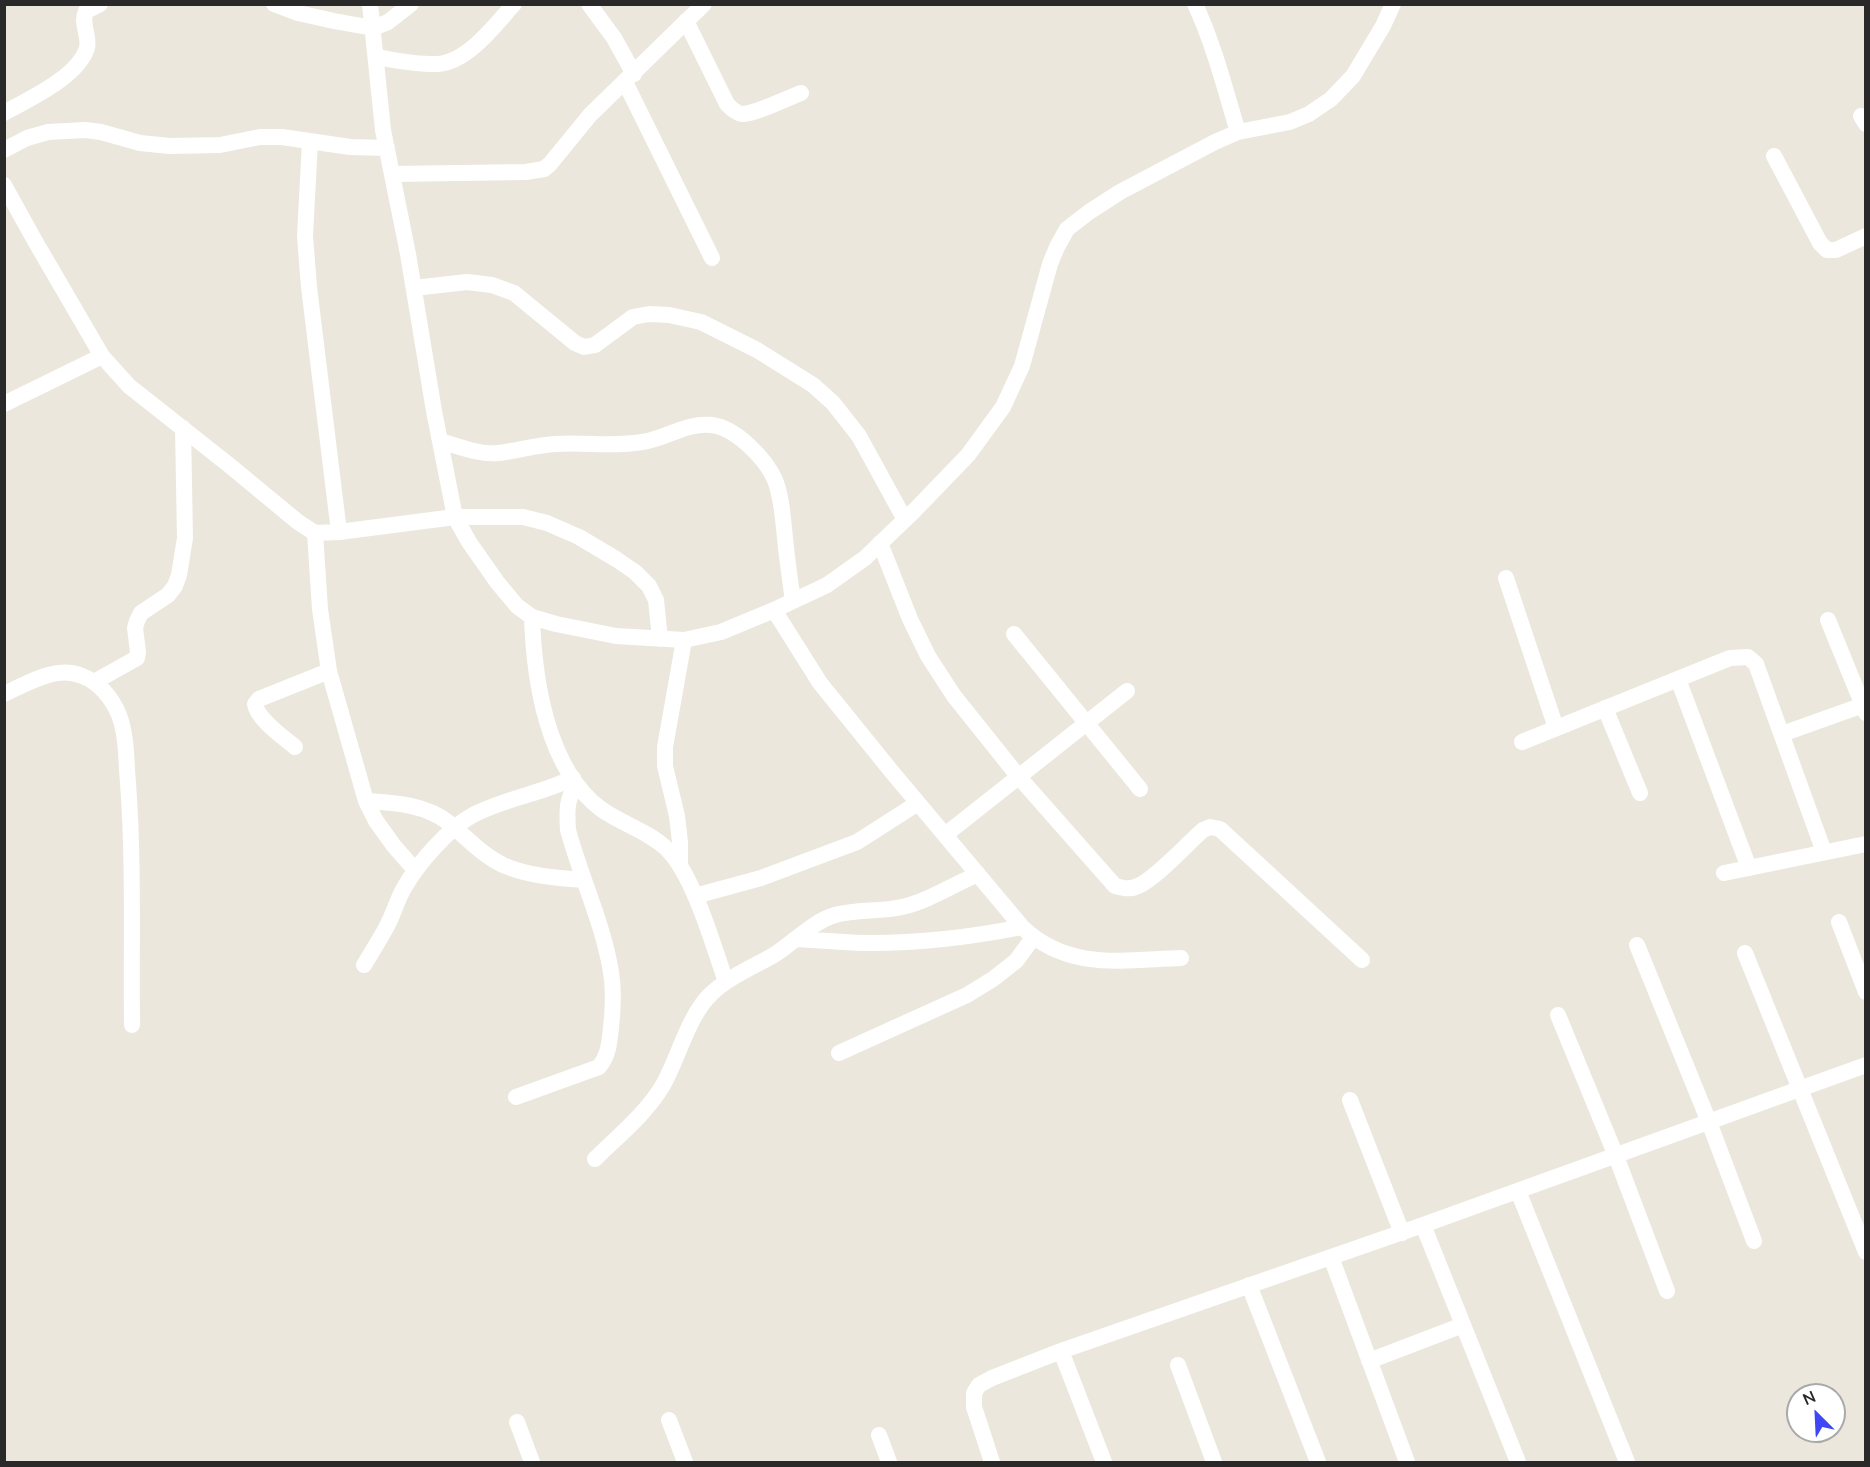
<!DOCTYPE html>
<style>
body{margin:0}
#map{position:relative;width:1870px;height:1467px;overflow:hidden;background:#ebe7dc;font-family:"Nunito Sans",sans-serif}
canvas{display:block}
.frame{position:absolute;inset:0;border:6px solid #292929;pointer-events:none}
.north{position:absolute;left:1786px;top:1383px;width:60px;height:60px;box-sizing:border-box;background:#fff;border:2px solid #a9a9a9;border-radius:50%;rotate:336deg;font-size:16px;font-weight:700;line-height:24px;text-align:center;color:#292929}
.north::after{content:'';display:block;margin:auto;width:21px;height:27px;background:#3f46f5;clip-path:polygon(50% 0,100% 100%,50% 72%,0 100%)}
</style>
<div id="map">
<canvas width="1870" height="1467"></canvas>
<div class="frame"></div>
<div class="north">N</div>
</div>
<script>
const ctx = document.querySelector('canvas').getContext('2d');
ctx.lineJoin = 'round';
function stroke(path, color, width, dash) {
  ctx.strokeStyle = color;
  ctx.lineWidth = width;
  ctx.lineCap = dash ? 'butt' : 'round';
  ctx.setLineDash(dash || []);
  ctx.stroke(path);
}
stroke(new Path2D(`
 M 274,4 L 298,13 L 334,21 L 373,28 L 388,22 L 411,4
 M 370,4 L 383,130 L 408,254 L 434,411 L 455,517 L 469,542 L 497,582 L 517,606 L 532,617 L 556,624 L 616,636 L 684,640 L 721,632 L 774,610 L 827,585 L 865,558 L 914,511 L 968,455 L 1003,407 L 1022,366 L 1050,264 L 1057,247 L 1067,229 L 1089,212 L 1120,192 L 1215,142 L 1238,132 L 1290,122 L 1309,114 L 1331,99 L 1353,76 L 1383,26 L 1393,4
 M 589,4 L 614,38 L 634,74
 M 1195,4 C 1214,45 1225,89 1238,132
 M 686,21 L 727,104 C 731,108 735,113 742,114 C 756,114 787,98 801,93
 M 376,57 C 395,60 417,65 437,64 C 467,63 495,25 514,4
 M 625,82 L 712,258
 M 4,113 C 29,99 78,77 87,48 C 90,35 80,24 86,11 L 100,4
 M 1861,116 L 1866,124
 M 310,141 L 305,236 L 309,287 L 339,532
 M 4,150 L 27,138 L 48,132 L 85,130 L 101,132 L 140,143 L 170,146 L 220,145 L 260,137 L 282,137 L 350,147 L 387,148
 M 1774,156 L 1820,243 L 1827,250 L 1836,250 L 1866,236
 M 392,174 L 526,172 L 544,169 L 550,164 L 590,115 L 704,4
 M 4,185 L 35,241 L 102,356 L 129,386 L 229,465 L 298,522 L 315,533 L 339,532 L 455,517 L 523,517 L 547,523 L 579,537 L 616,559 L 635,572 L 649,586 L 656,600 L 660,639
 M 414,288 L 467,282 L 492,285 L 514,293 L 575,343 L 584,347 L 595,345 L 633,317 L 649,314 L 669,315 L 701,322 L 757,350 L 813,385 L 833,403 L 859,436 L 905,520
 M 4,404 L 102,356
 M 440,441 C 458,446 479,455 498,453 C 517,451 536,445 556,444 C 585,442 613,447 642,442 C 665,439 687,422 712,425 C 736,428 766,459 775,480 C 782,498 783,519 785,538 C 787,559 790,580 793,601
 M 315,533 L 320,609 L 329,671 L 366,801 L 376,821 L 394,846 L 415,870
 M 880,543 L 910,619 L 928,656 L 954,696 L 1018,776 L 1115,886 C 1123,888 1130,890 1138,886 C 1155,879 1187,844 1203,830 L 1210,827 L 1220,829 L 1362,960
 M 1506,578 L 1556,728
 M 774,610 L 820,683 L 892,772 L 1022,927 C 1068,971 1122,960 1181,958
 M 532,617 C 534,680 547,769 601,809 C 622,824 648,831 667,849 C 694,876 713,945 726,982
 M 1828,620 L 1866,713
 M 1014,634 L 1140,789
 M 1678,679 L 1749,868
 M 94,682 L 137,658 L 138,652 L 135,628 L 137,621 L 141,613 L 168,595 L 175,586 L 179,575 L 185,538 L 183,428
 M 4,694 C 28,683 56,665 82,676 C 99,682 112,698 119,715 C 127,736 126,761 128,783 C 134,863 131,945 132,1025
 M 1605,708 L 1640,793
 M 1782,734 L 1866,704
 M 1522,742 L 1730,658 L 1748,657 L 1756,664 L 1824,852
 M 295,747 C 283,737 257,719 255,704 L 259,699 L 329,671
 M 366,801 C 395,803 425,804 449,823 C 466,837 482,855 503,865 C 528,876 556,878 584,880
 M 945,835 L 1127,691
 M 680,866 L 680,842 L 677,816 L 665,766 L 665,747 L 684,640
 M 1724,873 L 1866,844
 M 695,896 L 761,878 L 857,842 L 918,803
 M 1839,922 L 1866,992
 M 796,939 C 820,940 845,943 870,943 C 921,943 972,937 1022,927
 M 1637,945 L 1709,1122 L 1754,1241
 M 1745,953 L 1866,1252
 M 364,965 C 372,952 380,939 387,926 C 394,913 397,900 404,888 C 418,863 449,828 473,815 C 505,798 541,794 573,778
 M 1558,1015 L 1616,1156 L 1667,1291
 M 839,1053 L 967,995 L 993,979 L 1016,961 L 1033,938
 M 516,1097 L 599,1067 C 609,1055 609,1043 611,1028 C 613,1010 614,991 611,972 C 603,923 581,878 568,830 C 567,812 566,800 576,785
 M 1350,1100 L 1402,1233
 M 595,1159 C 618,1136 646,1114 663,1085 C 679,1057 688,1015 712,993 C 729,977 753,967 774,955 C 793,943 812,922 835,915 C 856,909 880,912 902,907 C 928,901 953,885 978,874
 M 1518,1191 L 1627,1462
 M 1423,1225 L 1518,1462
 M 1331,1257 L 1407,1462
 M 1249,1285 L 1318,1462
 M 1061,1351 L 1104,1462
 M 1369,1361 L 1463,1325
 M 1178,1365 L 1214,1462
 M 669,1420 L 685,1462
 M 517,1422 L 532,1462
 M 879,1435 L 889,1462
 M 992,1462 L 974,1407 L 974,1393 L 979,1385 L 992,1378 L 1061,1351 L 1423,1225 L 1866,1065`), '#fff', 16);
</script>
